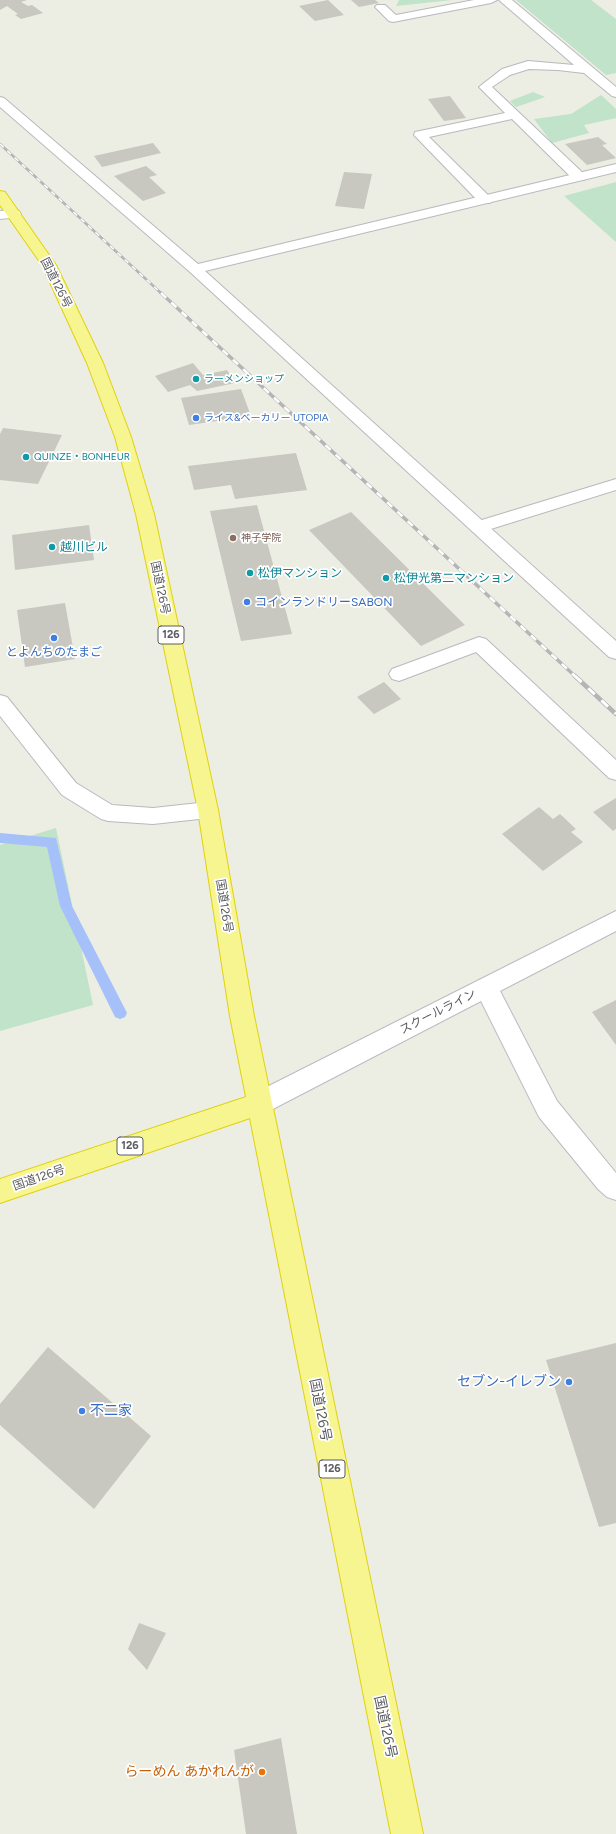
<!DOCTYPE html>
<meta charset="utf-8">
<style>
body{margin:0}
canvas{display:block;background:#ecede3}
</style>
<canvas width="616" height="1834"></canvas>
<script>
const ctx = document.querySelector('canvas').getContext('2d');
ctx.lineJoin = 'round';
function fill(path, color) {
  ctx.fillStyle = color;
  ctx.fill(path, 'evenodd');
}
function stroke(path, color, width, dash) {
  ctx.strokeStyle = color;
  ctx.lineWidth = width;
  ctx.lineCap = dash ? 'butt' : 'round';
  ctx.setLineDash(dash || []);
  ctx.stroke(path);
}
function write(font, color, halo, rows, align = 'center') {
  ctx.font = font + ' Figtree,"Noto Sans JP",sans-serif';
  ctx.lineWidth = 3.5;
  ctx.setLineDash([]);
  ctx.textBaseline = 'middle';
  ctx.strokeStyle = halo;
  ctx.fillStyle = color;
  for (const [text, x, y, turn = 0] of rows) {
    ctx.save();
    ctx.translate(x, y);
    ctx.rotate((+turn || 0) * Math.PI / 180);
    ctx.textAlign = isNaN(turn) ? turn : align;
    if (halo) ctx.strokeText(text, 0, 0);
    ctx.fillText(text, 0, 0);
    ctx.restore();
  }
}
fill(new Path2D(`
 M 399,0 L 452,0 L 396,6 Z
 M 516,0 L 591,0 L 616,19 L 616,73 L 606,75 Z
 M 533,92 L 545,97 L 516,107 L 510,101 Z
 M 601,95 L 616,109 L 616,118 L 584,125 L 589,133 L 552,143 L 534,119 L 571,114 Z
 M 616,182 L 616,242 L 564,196 Z
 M 56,828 L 93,1005 L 0,1031 L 0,845 Z`), '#c0e3c9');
fill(new Path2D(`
 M 0,833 L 56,838 L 72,906 L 125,1009 L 127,1013 L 125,1017 L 120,1019 L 115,1017 L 60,906 L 47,847 L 0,843 Z`), '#a6c1fa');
fill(new Path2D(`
 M 0,0 L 27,0 L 21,2 L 28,6 L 32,5 L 43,13 L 21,19 L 15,15 L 18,14 L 7,6 L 0,10 Z
 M 328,0 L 344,15 L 315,21 L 299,6 Z
 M 351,0 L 375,0 L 379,3 L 359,7 Z
 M 450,96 L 466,118 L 444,121 L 428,99 Z
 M 598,137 L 607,144 L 602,145 L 616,158 L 587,165 L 565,144 Z
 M 153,143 L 161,153 L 102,167 L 94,156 Z
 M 146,166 L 157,175 L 149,177 L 166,193 L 143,201 L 114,176 Z
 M 344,172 L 372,174 L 364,209 L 335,206 Z
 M 193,363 L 203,375 L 227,370 L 235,383 L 197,391 L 190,385 L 168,392 L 155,376 Z
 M 241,389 L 251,416 L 189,425 L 181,398 Z
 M 3,428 L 62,435 L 38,484 L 0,480 L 0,434 Z
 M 296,453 L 307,490 L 235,499 L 231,485 L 194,490 L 188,466 Z
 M 257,505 L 292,634 L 241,641 L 210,511 Z
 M 351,512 L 465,625 L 421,646 L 309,530 Z
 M 89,525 L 94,560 L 15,570 L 12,535 Z
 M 65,603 L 75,659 L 25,667 L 17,610 Z
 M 384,682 L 401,699 L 374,714 L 357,697 Z
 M 616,798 L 616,829 L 613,831 L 593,812 Z
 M 539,807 L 553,819 L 560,814 L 576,829 L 571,832 L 583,842 L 543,871 L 502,834 Z
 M 616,1000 L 616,1045 L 592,1012 Z
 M 616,1343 L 616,1523 L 599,1527 L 546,1360 Z
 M 48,1347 L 151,1436 L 94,1509 L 0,1425 L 0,1404 Z
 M 139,1623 L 166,1633 L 147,1670 L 128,1649 Z
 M 281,1738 L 297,1834 L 246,1834 L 234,1750 Z`), '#c8c7c0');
const lane = new Path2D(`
 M 474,0 L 497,0 L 491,3 L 393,22 L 389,21 L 375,7 L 377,5 L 385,5 L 396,15 Z
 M 499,0 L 512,0 L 616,87 L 616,97 L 612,96 L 584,73 L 558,70 L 529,69 L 510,75 L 492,87 L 584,174 L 586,177 L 584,180 L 574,180 L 512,119 L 429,137 L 490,197 L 492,200 L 490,203 L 480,203 L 414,135 L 415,132 L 420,131 L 505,113 L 479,87 L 502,69 L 528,61 L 574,65 Z
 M 616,479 L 616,490 L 478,533 L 472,531 L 469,527 L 472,523 Z
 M 479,637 L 486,639 L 616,760 L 616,780 L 609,778 L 476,652 L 399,681 L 392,679 L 389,674 L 392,669 Z`);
const street = new Path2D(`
 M 0,97 L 4,98 L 198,264 L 616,164 L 616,172 L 205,271 L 616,641 L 616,659 L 609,657 L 190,272 L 0,107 Z
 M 0,695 L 7,697 L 76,783 L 112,805 L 153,808 L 208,802 L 215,804 L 218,810 L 215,816 L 208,818 L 153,824 L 108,821 L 101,819 L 62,795 L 0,716 Z`);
const secondary = new Path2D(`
 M 14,210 L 19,211 L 21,214 L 19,217 L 0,219 L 0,211 Z
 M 616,911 L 616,931 L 500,991 L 557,1101 L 616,1173 L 616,1200 L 607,1197 L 598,1189 L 539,1117 L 481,1001 L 269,1111 L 260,1114 L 251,1111 L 248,1103 L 251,1095 Z`);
const highway = new Path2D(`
 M 0,191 L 5,192 L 56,265 L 103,363 L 131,437 L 154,514 L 218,810 L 254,1016 L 423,1834 L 391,1834 L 250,1118 L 0,1203 L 0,1179 L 246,1097 L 230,1016 L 198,810 L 136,514 L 115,437 L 87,363 L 42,265 L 0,205 Z`);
stroke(lane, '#b8b9be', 2);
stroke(street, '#b8b9be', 2);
stroke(secondary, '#bbbcc3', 2);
stroke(highway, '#e1d20e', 2);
fill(lane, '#fff');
fill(street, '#fff');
fill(secondary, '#fff');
fill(highway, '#f6f590');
const railFar2 = new Path2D(`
 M 0,144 L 162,294`);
const railFar1 = new Path2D(`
 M 161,293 L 576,677`);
const rail = new Path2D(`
 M 575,676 L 616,714`);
stroke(railFar2, '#b5b5b6', 2.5);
stroke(railFar1, '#b5b5b6', 3.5);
stroke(rail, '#b5b5b6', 4.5);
stroke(railFar2, '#fff', 1.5, [5]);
stroke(railFar1, '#fff', 2.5, [7]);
stroke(rail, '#fff', 3, [9]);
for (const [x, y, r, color] of [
 [196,379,4,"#0f9aa8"],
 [196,418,4,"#3f7fe0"],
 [26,457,4,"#0f9aa8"],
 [233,538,4,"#8d6e63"],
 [52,547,4,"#0f9aa8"],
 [250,573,4,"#0f9aa8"],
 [386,578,4,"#0f9aa8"],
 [247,602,4,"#3f7fe0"],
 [54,638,4,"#3f7fe0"],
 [569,1382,4,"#3f7fe0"],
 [82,1411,4,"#3f7fe0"],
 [262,1772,4,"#e8710a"]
]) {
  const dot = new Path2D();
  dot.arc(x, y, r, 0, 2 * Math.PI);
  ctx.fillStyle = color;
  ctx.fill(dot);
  stroke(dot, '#fff', 1.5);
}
write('10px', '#0d838f', '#fff', [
 ["ラーメンショップ",204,379],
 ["QUINZE・BONHEUR",34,457]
], 'left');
write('10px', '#366cbe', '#fff', [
 ["ライス&ベーカリー UTOPIA",204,418]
], 'left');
write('10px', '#785e54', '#fff', [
 ["神子学院",241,538]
], 'left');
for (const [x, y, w] of [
 [171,635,26],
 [130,1146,26],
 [332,1469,26]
]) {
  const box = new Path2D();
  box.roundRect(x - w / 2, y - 9, w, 18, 3);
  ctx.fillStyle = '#fff';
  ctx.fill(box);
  stroke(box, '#5b5c62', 1);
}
write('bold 11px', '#5b5c62', null, [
 ["126",171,635],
 ["126",130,1146],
 ["126",332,1469]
]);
write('12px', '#5b5c62', '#fff', [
 ["国道126号",56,283,63],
 ["国道126号",160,588,78],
 ["国道126号",224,906,81],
 ["スクールライン",438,1012,-27],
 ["国道126号",39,1178,-19]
]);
write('12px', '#0d838f', '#fff', [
 ["越川ビル",60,547],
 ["松伊マンション",258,573],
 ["松伊光第二マンション",394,578]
], 'left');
write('12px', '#366cbe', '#fff', [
 ["コインランドリーSABON",255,602],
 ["とよんちのたまご",54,652,"center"]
], 'left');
write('14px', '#366cbe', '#fff', [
 ["セブン-イレブン",561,1382],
 ["不二家",90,1411,"left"]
], 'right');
write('14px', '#5b5c62', '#fff', [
 ["国道126号",320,1410,79],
 ["国道126号",385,1727,78]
]);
write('14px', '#c56008', '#fff', [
 ["らーめん あかれんが",254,1772]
], 'right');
</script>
